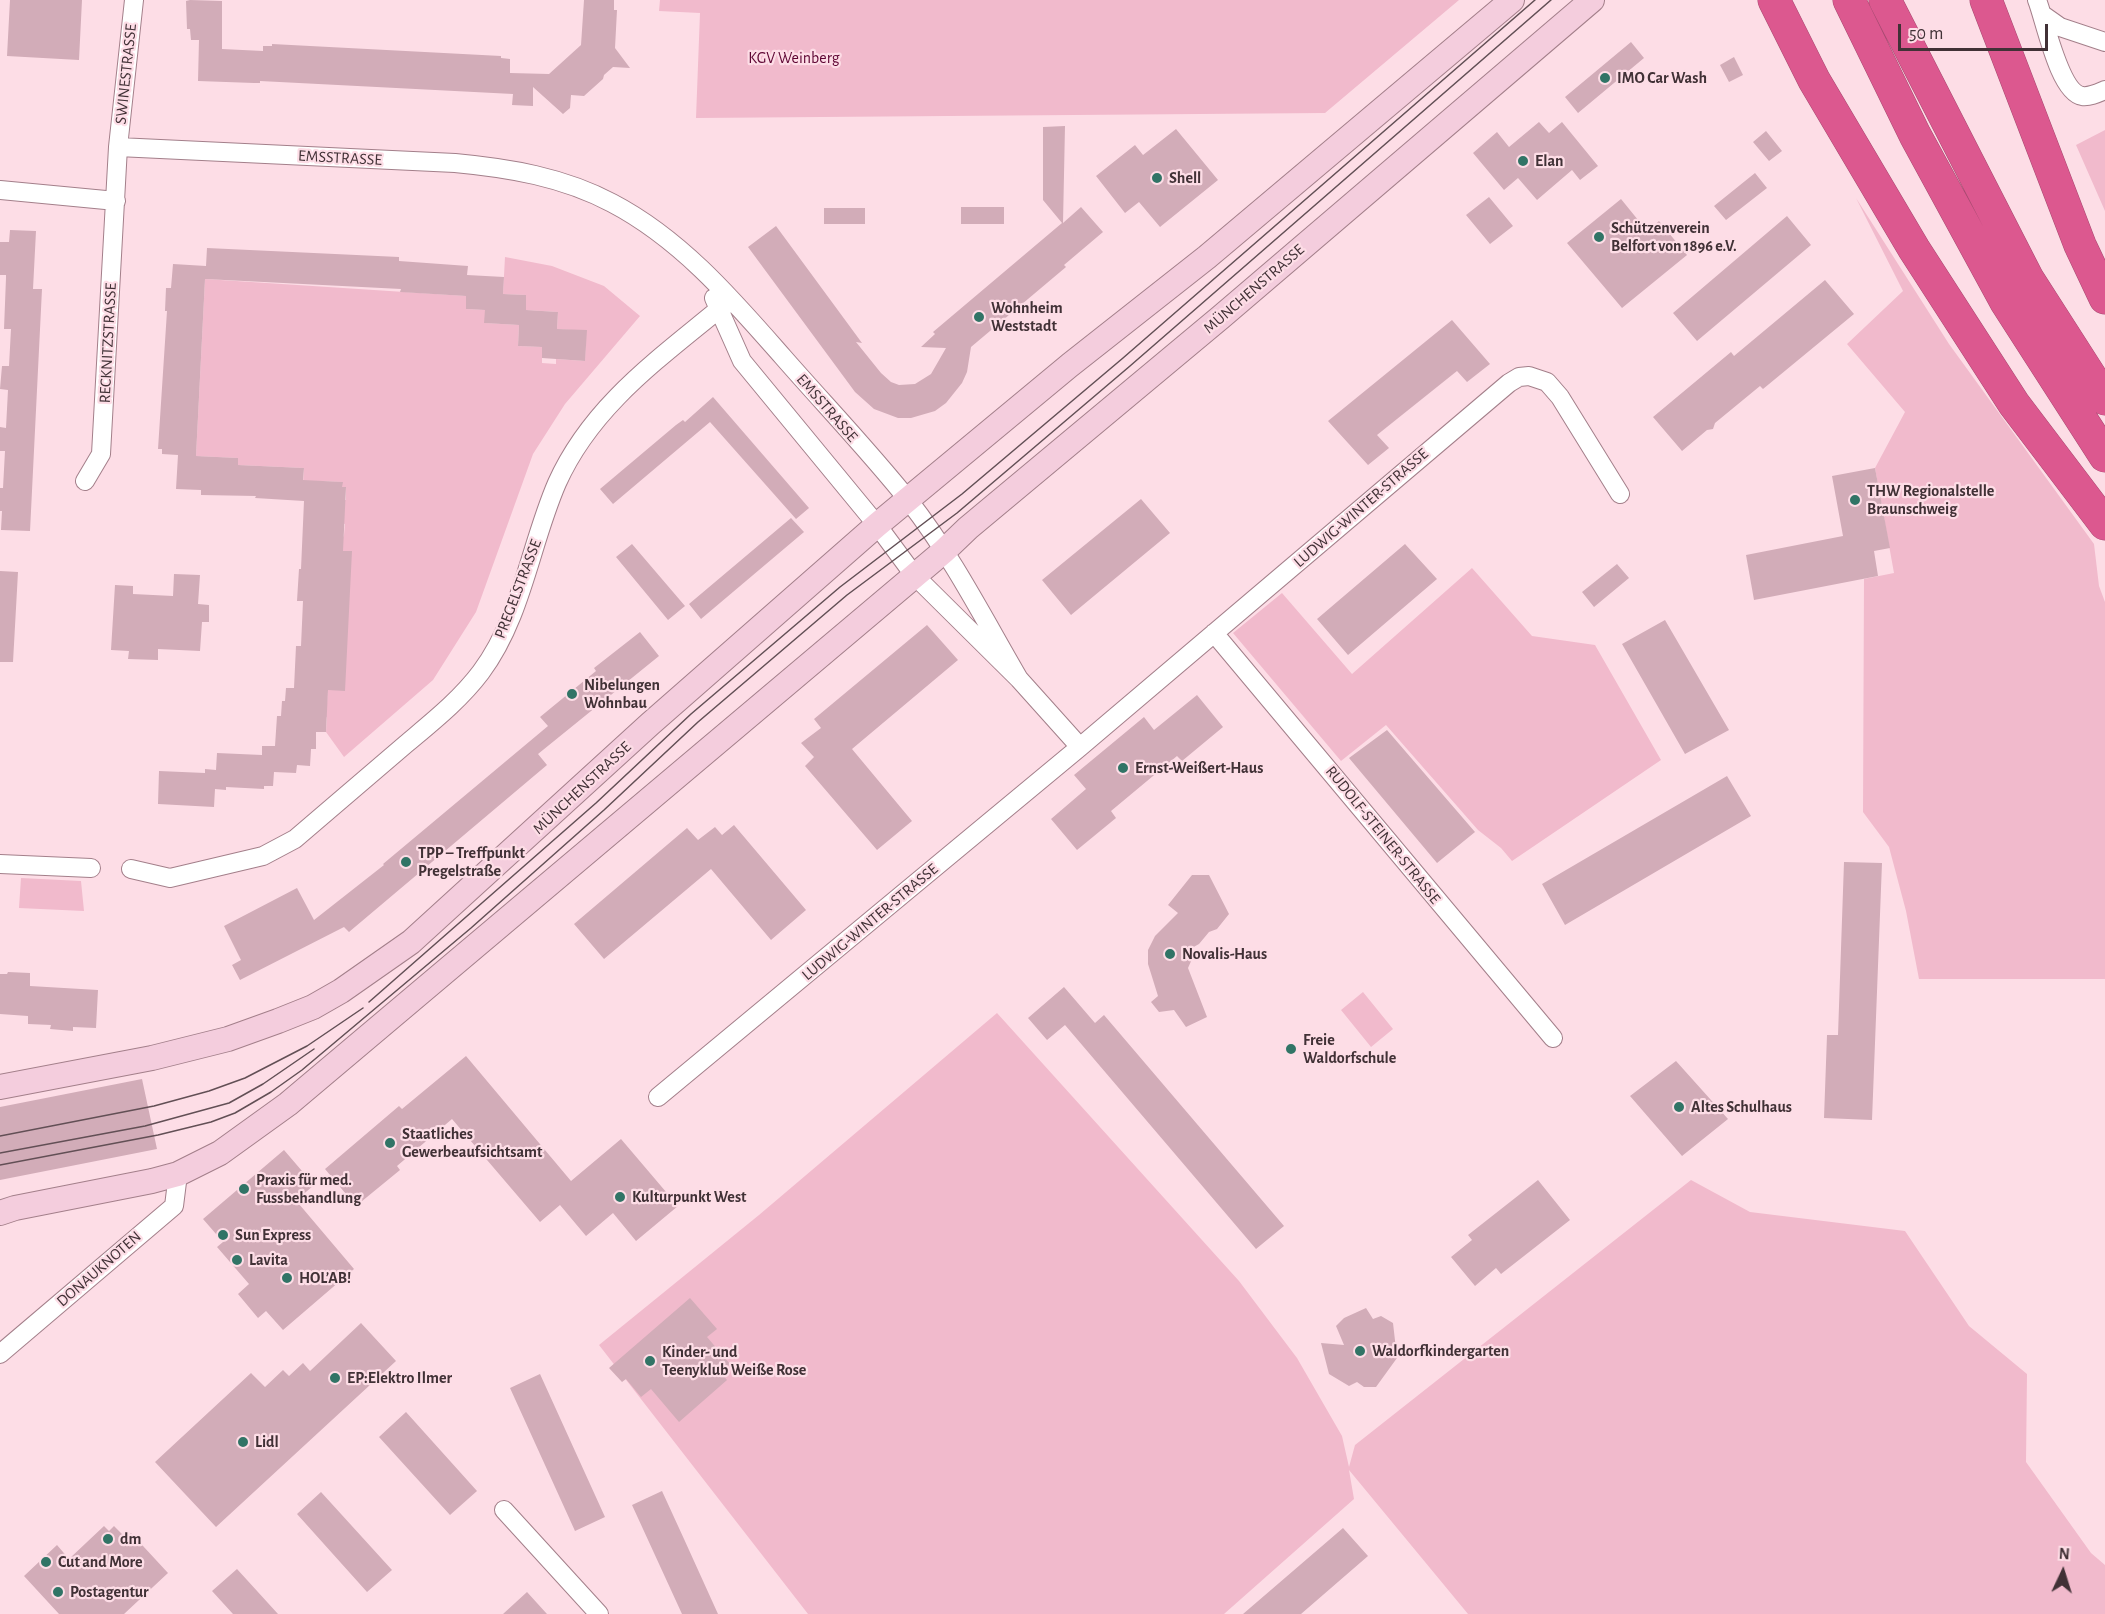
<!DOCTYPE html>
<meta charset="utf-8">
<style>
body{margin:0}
#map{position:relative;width:2105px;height:1614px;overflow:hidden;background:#fddde6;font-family:"Alegreya Sans",sans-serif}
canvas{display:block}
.north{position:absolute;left:2033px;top:1542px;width:60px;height:60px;-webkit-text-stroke:4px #fddde6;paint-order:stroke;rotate:4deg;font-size:16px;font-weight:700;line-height:24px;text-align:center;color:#413136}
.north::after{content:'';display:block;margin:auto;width:21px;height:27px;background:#413136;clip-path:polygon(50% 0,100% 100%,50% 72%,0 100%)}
.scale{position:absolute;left:1898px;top:24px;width:150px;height:27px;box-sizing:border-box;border:3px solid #413136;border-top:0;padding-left:8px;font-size:18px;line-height:21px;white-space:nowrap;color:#413136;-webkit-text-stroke:4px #fddde6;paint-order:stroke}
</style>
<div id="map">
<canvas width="2105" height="1614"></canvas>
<div class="north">N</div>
<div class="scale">50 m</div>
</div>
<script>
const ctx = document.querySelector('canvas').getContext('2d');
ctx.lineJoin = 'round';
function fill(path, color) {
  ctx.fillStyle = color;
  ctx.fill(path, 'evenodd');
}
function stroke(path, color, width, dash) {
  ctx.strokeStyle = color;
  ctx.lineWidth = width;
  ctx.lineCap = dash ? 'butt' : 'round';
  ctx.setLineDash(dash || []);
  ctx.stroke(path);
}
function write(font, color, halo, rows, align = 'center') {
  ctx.font = font + ' "Alegreya Sans",sans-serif';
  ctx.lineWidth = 4.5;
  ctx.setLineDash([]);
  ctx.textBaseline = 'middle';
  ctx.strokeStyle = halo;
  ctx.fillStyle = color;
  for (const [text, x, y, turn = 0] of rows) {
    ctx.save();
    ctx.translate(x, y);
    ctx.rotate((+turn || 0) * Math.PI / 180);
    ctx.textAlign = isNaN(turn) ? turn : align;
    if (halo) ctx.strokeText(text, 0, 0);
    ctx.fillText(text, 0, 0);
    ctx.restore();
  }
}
fill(new Path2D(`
 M 660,0 L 1459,0 L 1325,113 L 696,118 L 700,13 L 659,11 Z
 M 2105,130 L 2105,211 L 2076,145 Z
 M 1856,198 L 1949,344 L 2094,544 L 2099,586 L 2105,602 L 2105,979 L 1919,979 L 1906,911 L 1889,847 L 1863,812 L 1864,579 L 1894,573 L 1875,468 L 1905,412 L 1847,344 L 1903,291 Z
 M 505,257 L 552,266 L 604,286 L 640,316 L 565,404 L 533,454 L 476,612 L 433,680 L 344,757 L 326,732 L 327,718 L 318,703 L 327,703 L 337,551 L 344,535 L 345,524 L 340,523 L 342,500 L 346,500 L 346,488 L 342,487 L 342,482 L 321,481 L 303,483 L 304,468 L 238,465 L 238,458 L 196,456 L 205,279 L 466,296 L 466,309 L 485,310 L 485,323 L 519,325 L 518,346 L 542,347 L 542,363 L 556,364 L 556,359 L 585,361 L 586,331 L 557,329 L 558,312 L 526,310 L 526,295 L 503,294 Z
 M 1472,568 L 1532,636 L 1595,645 L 1661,760 L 1512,861 L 1501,848 L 1478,830 L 1386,725 L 1341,761 L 1233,633 L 1282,593 L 1352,674 Z
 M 21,878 L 81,881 L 84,911 L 19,908 Z
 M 1363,992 L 1393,1029 L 1371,1047 L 1341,1010 Z
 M 997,1013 L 1239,1281 L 1297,1358 L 1342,1436 L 1349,1467 L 1355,1445 L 1691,1180 L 1750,1212 L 1905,1231 L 1969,1326 L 2027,1374 L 2026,1462 L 2091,1553 L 2105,1565 L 2105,1614 L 1468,1614 L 1349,1470 L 1354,1499 L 1224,1614 L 808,1614 L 599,1345 L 759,1215 Z`), '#f1bacc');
fill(new Path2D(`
 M 10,0 L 82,0 L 79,60 L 7,56 Z
 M 190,0 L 222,1 L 222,49 L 263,51 L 263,46 L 272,46 L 272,44 L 501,56 L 501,58 L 510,59 L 510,73 L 549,74 L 581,45 L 584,0 L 614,0 L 614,10 L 617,10 L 615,48 L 630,68 L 613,67 L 604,75 L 603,79 L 584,96 L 571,95 L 570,108 L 563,114 L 533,87 L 533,106 L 512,105 L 513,94 L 260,81 L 260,83 L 254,83 L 198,81 L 199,40 L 191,40 L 190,29 L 187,29 L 186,1 Z
 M 1631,42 L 1644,58 L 1578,113 L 1565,97 Z
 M 1734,57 L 1743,75 L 1729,82 L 1720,65 Z
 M 1539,122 L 1549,133 L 1562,122 L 1598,166 L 1580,180 L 1572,170 L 1537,200 L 1518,178 L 1504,190 L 1473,153 L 1497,132 L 1509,147 Z
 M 1065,126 L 1063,223 L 1081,207 L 1103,232 L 1064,265 L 1066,267 L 971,347 L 967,372 L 962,383 L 946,403 L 935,411 L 911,418 L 898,418 L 874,409 L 855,392 L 748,247 L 776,226 L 862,343 L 856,342 L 881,373 L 891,382 L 899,385 L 915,384 L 931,374 L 946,348 L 921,347 L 935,334 L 933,332 L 1062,223 L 1043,200 L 1043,127 Z
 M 1176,129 L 1218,180 L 1160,227 L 1139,202 L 1125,213 L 1096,176 L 1135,145 L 1143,155 Z
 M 1766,131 L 1782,151 L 1769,161 L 1753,142 Z
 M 1755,173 L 1767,188 L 1726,220 L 1714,206 Z
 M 1489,197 L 1513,226 L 1490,244 L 1466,215 Z
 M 1621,199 L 1647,231 L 1659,221 L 1687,255 L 1622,308 L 1567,243 Z
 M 961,207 L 1004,207 L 1004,224 L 961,224 Z
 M 824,208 L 865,208 L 865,224 L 824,224 Z
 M 1787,216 L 1811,245 L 1697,341 L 1673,313 Z
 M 10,230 L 36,231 L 33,289 L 42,289 L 30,531 L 1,530 L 2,511 L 0,511 L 0,488 L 3,488 L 5,451 L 0,451 L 0,427 L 6,428 L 8,390 L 0,389 L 2,366 L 9,366 L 11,329 L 4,329 L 6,278 L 6,275 L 0,275 L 0,242 L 9,242 Z
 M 207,248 L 399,257 L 399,261 L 468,266 L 467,275 L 504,277 L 503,294 L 526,295 L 526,310 L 558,312 L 557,329 L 587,330 L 585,361 L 542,358 L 542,347 L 518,346 L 519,325 L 484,323 L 485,310 L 466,309 L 466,296 L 400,292 L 401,289 L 205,279 L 196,456 L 238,458 L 238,465 L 304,468 L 303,480 L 343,482 L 342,487 L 346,487 L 343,551 L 352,551 L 345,691 L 328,690 L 326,732 L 316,732 L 316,749 L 311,749 L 310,766 L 297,765 L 296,773 L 274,772 L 273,786 L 264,786 L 264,789 L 226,787 L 226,790 L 215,789 L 214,807 L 158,804 L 159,771 L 205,773 L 205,769 L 216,770 L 217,753 L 262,755 L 262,746 L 275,746 L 277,716 L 281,716 L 282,701 L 285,701 L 286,688 L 294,688 L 296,646 L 301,646 L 303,601 L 297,601 L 299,569 L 301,569 L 304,501 L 255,498 L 256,496 L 201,495 L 201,490 L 176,489 L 178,455 L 162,454 L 162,449 L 158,449 L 167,311 L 165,311 L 166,288 L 171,288 L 173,264 L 206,266 Z
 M 1825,280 L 1854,314 L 1763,389 L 1760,386 L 1715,423 L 1713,429 L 1707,430 L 1682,451 L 1653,417 L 1731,352 L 1734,356 Z
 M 1452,320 L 1490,364 L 1467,382 L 1457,371 L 1377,435 L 1389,448 L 1368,465 L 1328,421 Z
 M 713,397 L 809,508 L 796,519 L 710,422 L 613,504 L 600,489 L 676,425 L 683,420 L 685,422 Z
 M 1875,468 L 1890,548 L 1874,551 L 1878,576 L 1754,600 L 1746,555 L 1843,536 L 1832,476 Z
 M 1141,499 L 1170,533 L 1071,615 L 1042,580 Z
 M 791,518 L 804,532 L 701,619 L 689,604 Z
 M 632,544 L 685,606 L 668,620 L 616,557 Z
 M 1405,544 L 1437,579 L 1348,655 L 1317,619 Z
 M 1617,564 L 1629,578 L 1594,607 L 1582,592 Z
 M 0,571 L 18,572 L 13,662 L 0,662 Z
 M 174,574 L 200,575 L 198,604 L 209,605 L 209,622 L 202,622 L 200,651 L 158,649 L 158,660 L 128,659 L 129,651 L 111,650 L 115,585 L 133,586 L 133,594 L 173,596 Z
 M 1665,620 L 1729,730 L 1685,754 L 1622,644 Z
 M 927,625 L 958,660 L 852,749 L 912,821 L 877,850 L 805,766 L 814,757 L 801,743 L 821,728 L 814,719 Z
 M 640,632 L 659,656 L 538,754 L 547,765 L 349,932 L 344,927 L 240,980 L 232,965 L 241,960 L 224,926 L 297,888 L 314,920 L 384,865 L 383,864 L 548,726 L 540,717 L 596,671 L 594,668 Z
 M 1197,695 L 1223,727 L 1182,761 L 1177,756 L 1111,811 L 1116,818 L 1077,850 L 1051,819 L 1086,789 L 1074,775 L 1144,717 L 1154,730 Z
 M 1387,730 L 1475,832 L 1437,863 L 1349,758 Z
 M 1727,776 L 1751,816 L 1565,925 L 1542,884 Z
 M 734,825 L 806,910 L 771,940 L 711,869 L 604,959 L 574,924 L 687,828 L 698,840 L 715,827 L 722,835 Z
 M 1844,862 L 1882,863 L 1872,1120 L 1824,1118 L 1827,1035 L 1838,1035 Z
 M 1192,875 L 1209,875 L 1229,914 L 1217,929 L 1209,932 L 1199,944 L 1190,949 L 1192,959 L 1188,968 L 1207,1017 L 1186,1027 L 1174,1010 L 1159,1012 L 1151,1002 L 1158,996 L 1148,964 L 1148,950 L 1155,936 L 1178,913 L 1168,905 Z
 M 8,972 L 30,973 L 30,986 L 98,990 L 96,1028 L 73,1027 L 73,1031 L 50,1029 L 51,1025 L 28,1024 L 28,1016 L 0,1014 L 0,974 L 7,974 Z
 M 1064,987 L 1095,1023 L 1104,1015 L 1284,1226 L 1256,1249 L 1065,1025 L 1047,1040 L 1028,1018 Z
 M 466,1056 L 571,1181 L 621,1139 L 678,1206 L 636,1241 L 613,1213 L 586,1236 L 560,1205 L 540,1222 L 452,1119 L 397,1166 L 400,1170 L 356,1206 L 325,1169 L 399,1106 L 402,1109 Z
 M 1676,1061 L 1728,1119 L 1682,1156 L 1630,1096 Z
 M 142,1079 L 157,1149 L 0,1180 L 0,1107 Z
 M 284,1150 L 314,1185 L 299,1198 L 302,1201 L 299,1204 L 354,1269 L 283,1330 L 266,1311 L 258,1318 L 238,1294 L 249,1284 L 217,1247 L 223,1242 L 203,1219 Z
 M 1538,1180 L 1570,1220 L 1501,1274 L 1496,1268 L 1475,1286 L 1451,1257 L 1472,1240 L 1468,1235 Z
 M 690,1298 L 717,1329 L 707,1337 L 730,1364 L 720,1372 L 727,1380 L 679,1422 L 651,1389 L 641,1397 L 626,1379 L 622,1382 L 609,1368 Z
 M 1366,1308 L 1373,1319 L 1381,1316 L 1393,1323 L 1397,1358 L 1376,1387 L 1364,1387 L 1357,1382 L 1349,1386 L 1329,1374 L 1321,1343 L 1344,1345 L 1336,1326 L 1344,1318 Z
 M 361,1323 L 396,1361 L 216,1527 L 155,1462 L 251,1373 L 265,1387 L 283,1370 L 289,1376 L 303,1363 L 310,1371 Z
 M 540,1374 L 605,1517 L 575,1531 L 510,1388 Z
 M 406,1412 L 477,1491 L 450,1515 L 379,1437 Z
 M 662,1491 L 684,1539 L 718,1614 L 682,1614 L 654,1553 L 632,1505 Z
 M 321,1492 L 392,1570 L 367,1592 L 297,1514 Z
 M 104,1526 L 109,1531 L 114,1526 L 126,1538 L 131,1533 L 168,1573 L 124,1614 L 59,1614 L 24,1576 L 57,1545 L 69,1559 Z
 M 1343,1528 L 1368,1556 L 1301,1614 L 1243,1614 Z
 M 237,1569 L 278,1614 L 233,1614 L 212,1591 Z
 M 527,1592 L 547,1614 L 503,1614 Z`), '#d2acb8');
const street = new Path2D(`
 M 2037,0 C 2045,20 2059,92 2082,96 C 2090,97 2098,93 2105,90
 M 2043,15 L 2060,27 L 2105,42
 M 118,147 L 455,163 C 509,168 563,177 612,203 C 681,239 733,300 783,357 C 825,405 870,452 909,501 C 952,556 984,619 1019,679
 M 0,190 L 116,201
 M 714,298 L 742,361 L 877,525 L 914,575 L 1019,679 L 1080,747
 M 85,481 L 101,454 L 118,147 L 134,0
 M 1214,633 L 1553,1038
 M 0,864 L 91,868
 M 131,869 L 170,878 L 263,856 L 295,839 C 332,807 369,776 406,744 C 432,722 460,700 481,672 C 522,617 530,545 557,483 C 591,407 656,361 719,309 L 732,301
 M 658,1097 L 1080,747 L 1509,383 L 1519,377 L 1529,376 L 1547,382 L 1560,397 L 1620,494
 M 0,1354 L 174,1206 L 178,1174
 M 504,1510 L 599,1614`);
const secondary = new Path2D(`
 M 0,1087 L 152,1058 L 228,1039 L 278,1021 L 313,1007 L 341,991 L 411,942 L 650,724 L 877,525 L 1070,365 L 1207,257 L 1512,0
 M 0,1213 L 15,1208 L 152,1181 L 178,1174 L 220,1153 L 288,1104 L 944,551 L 968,528 L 1221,317 L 1592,0`);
const highway = new Path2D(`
 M 1774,0 L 1814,80 L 1914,249 L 2014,404 L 2105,524
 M 1849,0 L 1915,135 L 2006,302 L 2105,456
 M 1885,0 L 2028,279 L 2105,399
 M 1986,0 L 2080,245 L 2105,298`);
stroke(street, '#a37f8a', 20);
stroke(secondary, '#a37f8a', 26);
stroke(highway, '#a64a70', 33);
stroke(street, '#fff', 18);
stroke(secondary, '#f4cddd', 24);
stroke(highway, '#dc588f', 32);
stroke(new Path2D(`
 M 369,1002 L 596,803 L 691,714 L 840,587 L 962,494 L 1123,358 L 1535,0
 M 0,1136 L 154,1106 L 209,1091 L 245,1078 L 307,1046 L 363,1008
 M 0,1153 L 145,1126 L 229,1103 L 263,1084 L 314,1049
 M 0,1165 L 158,1135 L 211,1122 L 235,1113 L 271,1092 L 302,1070 L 471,928 L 604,810 L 698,722 L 847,595 L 957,513 L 1130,366 L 1551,0`), '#624f55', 1.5);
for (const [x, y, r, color] of [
 [1605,78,6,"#317466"],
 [1523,161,6,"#317466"],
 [1157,178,6,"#317466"],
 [1599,237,6,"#317466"],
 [979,317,6,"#317466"],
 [1855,500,6,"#317466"],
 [572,694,6,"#317466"],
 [1123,768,6,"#317466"],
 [406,862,6,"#317466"],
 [1170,954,6,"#317466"],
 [1291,1049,6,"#317466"],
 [1679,1107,6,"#317466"],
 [390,1143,6,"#317466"],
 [244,1189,6,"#317466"],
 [620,1197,6,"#317466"],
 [223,1235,6,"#317466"],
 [237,1260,6,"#317466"],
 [287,1278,6,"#317466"],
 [1360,1351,6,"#317466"],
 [650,1361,6,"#317466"],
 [335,1378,6,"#317466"],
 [243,1442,6,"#317466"],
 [108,1539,6,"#317466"],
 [46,1562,6,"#317466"],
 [58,1592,6,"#317466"]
]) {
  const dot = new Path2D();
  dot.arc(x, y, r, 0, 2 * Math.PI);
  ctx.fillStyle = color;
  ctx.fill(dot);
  stroke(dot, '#fddde6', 2);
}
write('16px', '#5d0432', '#fddde6', [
 ["KGV Weinberg",794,58]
]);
write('16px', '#413136', '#fddde6', [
 ["SWINESTRASSE",126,74,-84],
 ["EMSSTRASSE",340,158,3],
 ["MÜNCHENSTRASSE",1254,289,-41],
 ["RECKNITZSTRASSE",108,343,-87],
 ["EMSSTRASSE",827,408,49],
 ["LUDWIG-WINTER-STRASSE",1361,508,-41],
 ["PREGELSTRASSE",518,589,-69],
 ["MÜNCHENSTRASSE",582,788,-43],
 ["RUDOLF-STEINER-STRASSE",1383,835,51],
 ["LUDWIG-WINTER-STRASSE",870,922,-40],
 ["DONAUKNOTEN",99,1269,-41]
]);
write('bold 16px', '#413136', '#fddde6', [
 ["IMO Car Wash",1617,78],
 ["Elan",1535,161],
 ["Shell",1169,178],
 ["Schützenverein",1611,228],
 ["Belfort von 1896 e.V.",1611,246],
 ["Wohnheim",991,308],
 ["Weststadt",991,326],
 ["THW Regionalstelle",1867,491],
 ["Braunschweig",1867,509],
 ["Nibelungen",584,685],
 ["Wohnbau",584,703],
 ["Ernst-Weißert-Haus",1135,768],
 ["TPP – Treffpunkt",418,853],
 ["Pregelstraße",418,871],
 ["Novalis-Haus",1182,954],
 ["Freie",1303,1040],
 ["Waldorfschule",1303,1058],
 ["Altes Schulhaus",1691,1107],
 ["Staatliches",402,1134],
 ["Gewerbeaufsichtsamt",402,1152],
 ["Praxis für med.",256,1180],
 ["Fussbehandlung",256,1198],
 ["Kulturpunkt West",632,1197],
 ["Sun Express",235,1235],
 ["Lavita",249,1260],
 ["HOL’AB!",299,1278],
 ["Waldorfkindergarten",1372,1351],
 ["Kinder- und",662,1352],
 ["Teenyklub Weiße Rose",662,1370],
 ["EP:Elektro Ilmer",347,1378],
 ["Lidl",255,1442],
 ["dm",120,1539],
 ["Cut and More",58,1562],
 ["Postagentur",70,1592]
], 'left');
</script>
